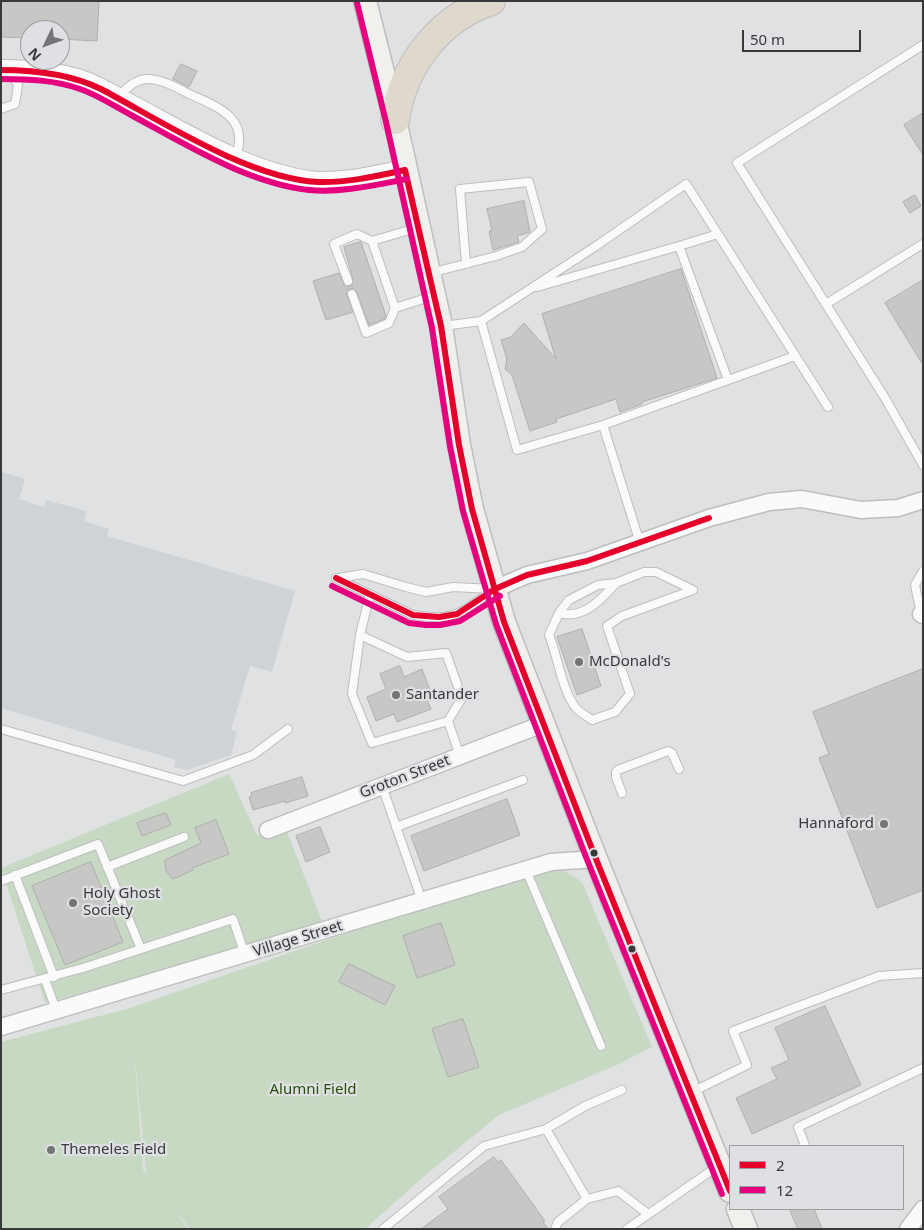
<!DOCTYPE html>
<style>
body{margin:0}
#map{position:relative;width:924px;height:1230px;overflow:hidden;background:#e0e1e2;font-family:"Noto Sans",sans-serif}
canvas{display:block}
.frame{position:absolute;inset:0;border:2px solid #38393a;pointer-events:none}
.legend{position:absolute;left:729px;top:1145px;width:175px;height:65px;box-sizing:border-box;background:#dfe0e3;border:1px solid #9c9d9f;margin:0;padding:6px 9px;list-style:none;font-size:15px;color:#38393a}
.legend li{display:flex;align-items:center;gap:10px;height:25px}
.legend b{width:25px;border:1px solid #9c9d9f}
.north{position:absolute;left:20px;top:20px;width:50px;height:50px;box-sizing:border-box;background:#dfe0e3;border:1px solid #9c9d9f;border-radius:50%;rotate:228deg;font-size:14px;font-weight:700;line-height:20px;text-align:center;color:#38393a}
.north::after{content:'';display:block;margin:auto;width:18px;height:22px;background:#737475;clip-path:polygon(50% 0,100% 100%,50% 72%,0 100%)}
.scale{position:absolute;left:742px;top:30px;width:119px;height:22px;box-sizing:border-box;border:2px solid #38393a;border-top:0;padding-left:6px;font-size:15px;line-height:18px;white-space:nowrap;color:#38393a;-webkit-text-stroke:4px #dfe0e3;paint-order:stroke}
</style>
<div id="map">
<canvas width="924" height="1230"></canvas>
<div class="frame"></div>
<ul class="legend">
<li><b style="height:6px;background:#e4002b"></b>2</li>
<li><b style="height:6px;background:#e5007d"></b>12</li>
</ul>
<div class="north">N</div>
<div class="scale">50 m</div>
</div>
<script>
const ctx = document.querySelector('canvas').getContext('2d');
ctx.lineJoin = 'round';
function fill(path, color) {
  ctx.fillStyle = color;
  ctx.fill(path, 'evenodd');
}
function stroke(path, color, width, dash) {
  ctx.strokeStyle = color;
  ctx.lineWidth = width;
  ctx.lineCap = dash ? 'butt' : 'round';
  ctx.setLineDash(dash || []);
  ctx.stroke(path);
}
function write(font, color, halo, rows, align = 'center') {
  ctx.font = font + ' "Noto Sans",sans-serif';
  ctx.lineWidth = 4.5;
  ctx.setLineDash([]);
  ctx.textBaseline = 'middle';
  ctx.strokeStyle = halo;
  ctx.fillStyle = color;
  for (const [text, x, y, turn = 0] of rows) {
    ctx.save();
    ctx.translate(x, y);
    ctx.rotate((+turn || 0) * Math.PI / 180);
    ctx.textAlign = isNaN(turn) ? turn : align;
    if (halo) ctx.strokeText(text, 0, 0);
    ctx.fillText(text, 0, 0);
    ctx.restore();
  }
}
fill(new Path2D(`
 M 1,472 L 25,479 L 19,499 L 44,507 L 46,500 L 86,511 L 84,521 L 109,529 L 107,536 L 295,591 L 272,672 L 250,666 L 231,730 L 237,732 L 231,755 L 187,770 L 174,767 L 176,760 L 1,708 Z`), '#cfd2d7');
fill(new Path2D(`
 M 229,774 L 257,835 L 287,832 L 324,926 L 45,1003 L 1,868 Z
 M 551,862 L 582,882 L 652,1047 L 619,1064 L 499,1115 L 428,1173 L 365,1229 L 190,1229 L 174,1209 L 188,1229 L 1,1229 L 1,1042 L 130,1008 ZM 134,1050 L 146,1172 L 145,1173 L 143,1169 Z`), '#c8d9c3');
const building = new Path2D(`
 M 1,1 L 99,1 L 97,41 L 60,39 L 60,30 L 30,30 L 30,38 L 1,37 Z
 M 181,64 L 197,71 L 189,87 L 173,79 Z
 M 923,113 L 923,155 L 904,125 Z
 M 915,195 L 921,206 L 910,213 L 903,202 Z
 M 524,201 L 530,232 L 517,236 L 519,242 L 493,250 L 489,231 L 492,231 L 487,209 Z
 M 361,242 L 386,316 L 385,319 L 369,325 L 357,292 L 353,288 L 348,290 L 346,293 L 353,312 L 326,320 L 313,281 L 339,273 L 344,285 L 348,287 L 352,285 L 353,279 L 344,247 Z
 M 681,269 L 717,378 L 642,402 L 642,404 L 620,412 L 616,399 L 556,419 L 557,422 L 530,431 L 512,375 L 505,369 L 507,359 L 501,340 L 511,337 L 524,323 L 556,359 L 542,314 Z
 M 923,280 L 923,365 L 885,303 Z
 M 582,629 L 601,686 L 577,695 L 557,637 Z
 M 400,666 L 404,677 L 422,669 L 430,690 L 424,693 L 431,709 L 397,722 L 394,714 L 376,721 L 367,697 L 386,689 L 380,674 Z
 M 923,669 L 923,890 L 877,908 L 819,758 L 829,754 L 813,712 Z
 M 302,777 L 308,796 L 285,803 L 285,801 L 253,810 L 249,797 L 252,796 L 251,793 Z
 M 507,799 L 520,835 L 424,871 L 411,836 Z
 M 166,813 L 171,825 L 142,836 L 137,823 Z
 M 216,820 L 229,854 L 192,868 L 193,870 L 173,879 L 166,871 L 165,860 L 201,843 L 195,828 Z
 M 320,827 L 330,852 L 306,862 L 296,836 Z
 M 91,862 L 123,942 L 65,965 L 32,886 Z
 M 441,923 L 455,965 L 417,978 L 403,936 Z
 M 349,964 L 395,986 L 385,1005 L 339,982 Z
 M 825,1006 L 861,1085 L 752,1134 L 736,1098 L 777,1079 L 771,1068 L 789,1060 L 775,1028 Z
 M 463,1019 L 479,1067 L 448,1077 L 432,1029 Z
 M 494,1157 L 498,1162 L 501,1160 L 545,1221 L 543,1222 L 548,1229 L 421,1229 L 448,1209 L 439,1197 Z
 M 790,1209 L 814,1209 L 822,1229 L 798,1229 Z`);
fill(building, '#c7c7c6');
stroke(building, '#aeaeae', 1);
const service = new Path2D(`
 M 923,45 L 737,163 L 885,398 L 923,465
 M 118,97 C 126,89 134,80 146,79 C 162,79 176,87 189,94 C 219,107 251,119 235,158
 M 1,109 L 15,104 L 18,85 L 11,73
 M 416,228 L 372,241 L 395,308 L 433,296
 M 679,246 L 718,234
 M 430,273 L 496,256 L 522,247 L 542,229 L 529,182 L 460,189 L 466,264
 M 348,281 L 334,244 L 357,234 L 372,241
 M 537,287 L 679,246 L 728,380
 M 352,294 L 366,333 L 389,323 L 395,308
 M 826,304 L 923,244
 M 481,321 L 517,450 L 603,425 L 795,356
 M 443,326 L 481,321 L 596,246 L 686,184 L 828,407
 M 603,425 L 640,543
 M 644,572 L 656,572 L 693,590 L 622,616 L 607,626 L 630,694 L 615,712 L 592,720 C 587,716 580,713 576,708 C 562,691 558,657 549,635 L 559,613 L 569,600 L 598,585 L 616,583 Z
 M 336,578 L 413,615 C 427,617 443,619 456,614 C 468,610 483,597 493,590
 M 338,578 L 363,574 L 406,587 L 426,592 L 453,587 L 493,589
 M 370,594 L 360,635 L 407,657 L 446,653 L 462,698 L 448,721 L 460,756
 M 559,613 C 583,620 602,599 616,583
 M 921,614 L 915,585 L 923,571
 M 360,635 L 352,694 L 372,743 L 448,721
 M 1,729 L 183,781 L 253,755 L 288,729
 M 382,786 L 422,901
 M 622,793 L 616,777 L 616,772 L 618,770 L 668,751 L 672,753 L 679,769
 M 396,827 L 523,780
 M 107,867 L 184,837
 M 526,870 L 601,1046
 M 15,875 L 54,977
 M 1,881 L 98,844 L 141,949
 M 45,979 L 56,1010
 M 1,990 L 83,968 L 233,919 L 245,955
 M 692,1092 L 747,1065 L 733,1031 L 879,976 L 923,973
 M 803,1146 L 805,1145 L 798,1127 L 923,1068
 M 587,1199 L 546,1129 L 585,1106 L 622,1090
 M 383,1229 L 484,1146 L 546,1129
 M 555,1229 L 558,1222 L 587,1199 L 618,1191 L 648,1214
 M 627,1229 L 718,1166`);
const minor = new Path2D(`
 M 495,589 L 527,575 L 587,561 L 709,518 L 769,502 L 802,499 L 861,510 L 898,508 L 923,500
 M 921,614 L 923,615
 M 268,830 L 543,724
 M 1,1027 L 551,862 L 596,859
 M 908,1229 L 923,1209`);
const tertiary = new Path2D(`
 M 1,70 C 29,70 57,72 83,81 C 100,87 115,97 131,105 C 186,134 245,171 308,181 C 340,185 373,176 405,170`);
const secondary = new Path2D(`
 M 365,1 L 395,120 L 441,326 L 459,445 L 472,509 L 504,622 L 594,854 L 730,1191
 M 738,1209 L 746,1229`);
const motorway = new Path2D(`
 M 395,120 C 403,66 438,19 491,1`);
stroke(service, '#bdbebf', 10);
stroke(minor, '#bdbebf', 19);
stroke(tertiary, '#bdbebf', 22);
stroke(secondary, '#bdbebf', 25);
stroke(motorway, '#bdbebe', 30);
stroke(service, '#fafafb', 8);
stroke(minor, '#fafafb', 16);
stroke(tertiary, '#fafafb', 20);
stroke(secondary, '#f2f0ed', 22);
stroke(motorway, '#ded8cd', 28);
stroke(new Path2D(`
 M 1,70 C 36,70 70,74 101,89 C 163,122 248,178 318,182 C 347,183 377,176 405,170 L 441,326 L 459,445 L 472,509 L 504,622 L 594,854 L 730,1191
 M 336,578 L 413,615 L 439,617 L 457,614 L 495,589 L 527,575 L 587,561 L 709,518`), '#e4002b', 6);
stroke(new Path2D(`
 M 357,3 L 386,122 L 432,328 L 450,446 L 463,511 L 496,624 L 586,857 L 722,1194
 M 1,79 C 28,79 55,80 80,89 C 98,95 114,106 131,115 C 185,144 247,183 309,190 C 342,193 375,185 407,179
 M 332,586 L 409,623 L 426,625 L 440,625 L 460,621 L 500,596`), '#e5007d', 6);
for (const [x, y, r, color] of [
 [579,662,5,"#737475"],
 [396,695,5,"#737475"],
 [884,824,5,"#737475"],
 [594,853,4.5,"#38393a"],
 [73,903,5,"#737475"],
 [632,949,4.5,"#38393a"],
 [51,1150,5,"#737475"]
]) {
  const dot = new Path2D();
  dot.arc(x, y, r, 0, 2 * Math.PI);
  ctx.fillStyle = color;
  ctx.fill(dot);
  stroke(dot, '#dfe0e3', 2);
}
write('15px', '#38393a', '#dfe0e3', [
 ["McDonald's",589,662],
 ["Santander",406,695],
 ["Hannaford",874,824,"right"],
 ["Holy Ghost",83,894],
 ["Society",83,911],
 ["Themeles Field",61,1150]
], 'left');
write('15px', '#38393a', '#dfe0e3', [
 ["Groton Street",405,777,-21],
 ["Village Street",298,939,-17]
]);
write('15px', '#244f0d', '#dfe0e3', [
 ["Alumni Field",313,1090]
]);
</script>
